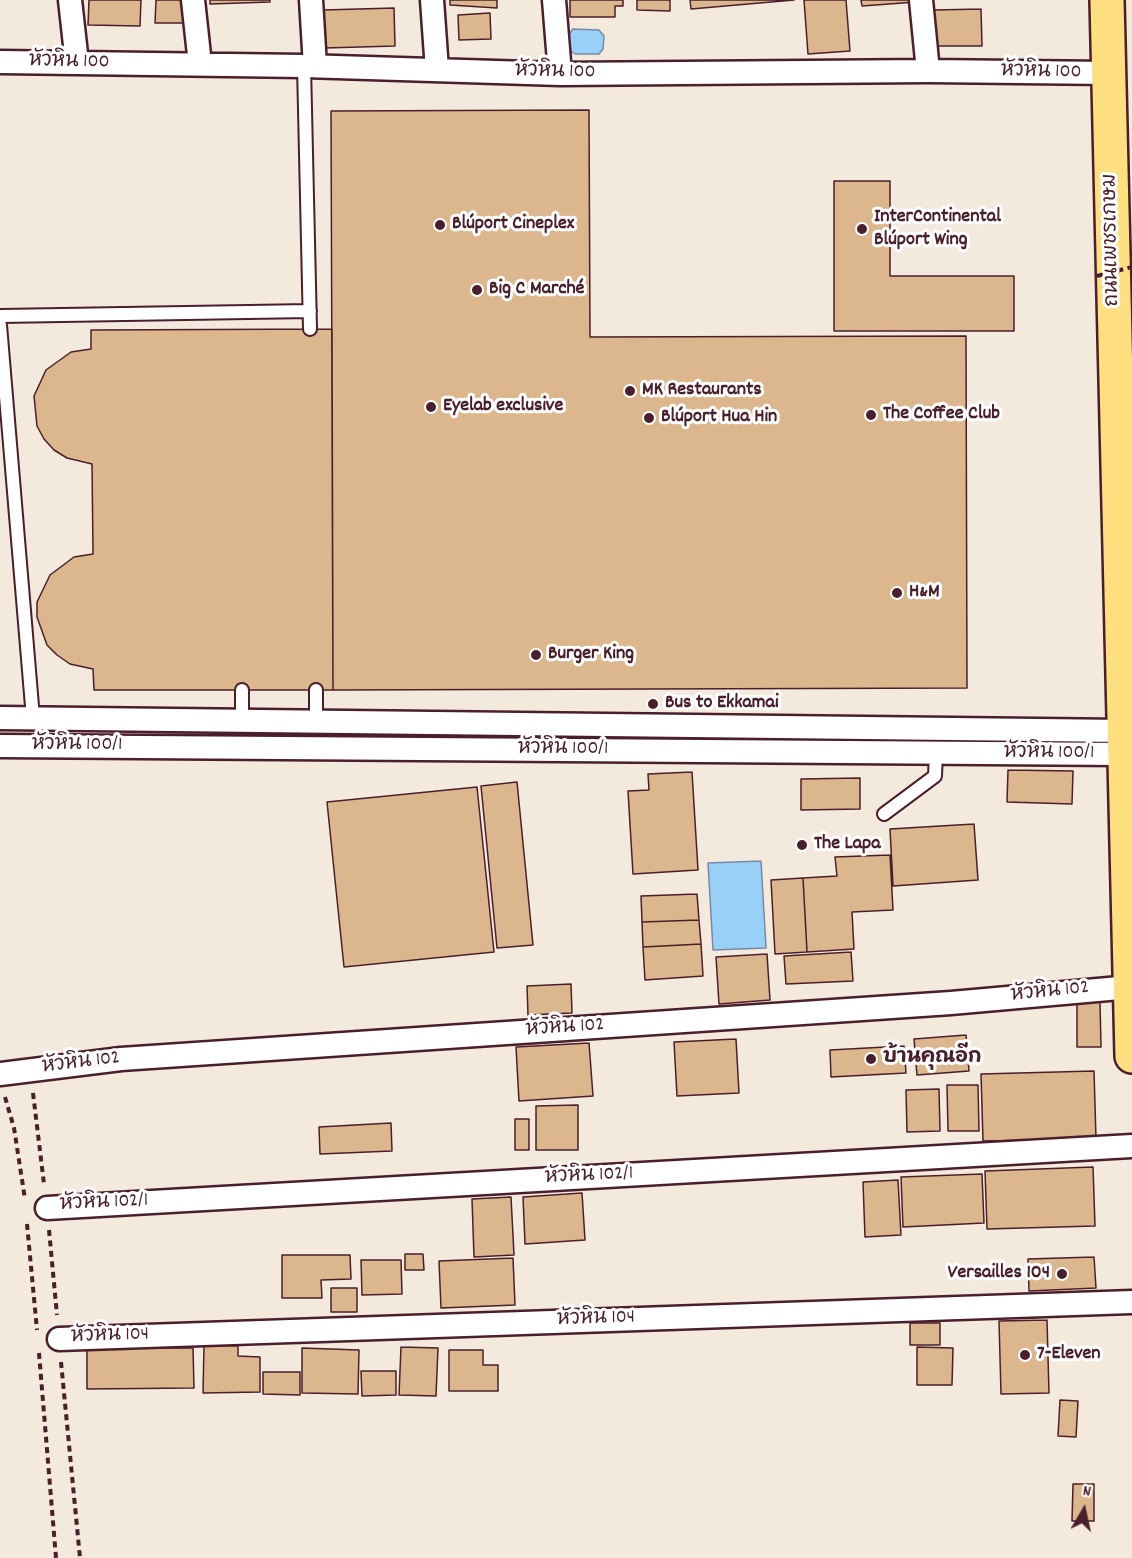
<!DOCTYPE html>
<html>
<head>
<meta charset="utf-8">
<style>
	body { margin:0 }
	#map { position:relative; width:1132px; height:1558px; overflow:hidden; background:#f4e9dd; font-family:Dekko,sans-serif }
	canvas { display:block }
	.north { position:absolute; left:1054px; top:1480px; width:60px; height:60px; -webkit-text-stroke:4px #fff; paint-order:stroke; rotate:9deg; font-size:16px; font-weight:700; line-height:24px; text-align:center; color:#4a1f2b }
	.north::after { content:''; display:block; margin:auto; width:21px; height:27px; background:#4a1f2b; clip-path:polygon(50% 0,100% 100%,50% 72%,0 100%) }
</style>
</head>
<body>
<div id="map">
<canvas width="1132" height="1558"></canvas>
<div class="north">N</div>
</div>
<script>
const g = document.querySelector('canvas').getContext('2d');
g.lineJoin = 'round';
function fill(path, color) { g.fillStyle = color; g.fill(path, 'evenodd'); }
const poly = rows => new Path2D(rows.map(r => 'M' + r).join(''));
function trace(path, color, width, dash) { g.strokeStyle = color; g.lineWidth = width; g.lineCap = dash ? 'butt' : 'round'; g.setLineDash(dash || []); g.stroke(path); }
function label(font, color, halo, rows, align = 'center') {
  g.font = font + ' Dekko,"Playpen Sans Thai",sans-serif'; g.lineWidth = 6; g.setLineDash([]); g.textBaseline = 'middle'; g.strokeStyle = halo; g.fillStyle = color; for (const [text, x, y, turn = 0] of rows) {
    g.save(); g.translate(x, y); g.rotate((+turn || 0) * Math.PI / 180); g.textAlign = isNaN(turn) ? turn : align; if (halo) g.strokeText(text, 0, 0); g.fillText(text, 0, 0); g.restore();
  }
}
const water = poly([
	[573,29,599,30,604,36,603,49,599,54,575,54,569,50,568,36,573,29],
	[761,861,766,948,713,950,708,863,761,861]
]);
fill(water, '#98d0f7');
trace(water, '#7989a5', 1.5);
const building = poly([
	[89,0,141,0,140,26,88,25,89,0],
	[156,0,183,0,183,23,155,23,156,0],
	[210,0,270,0,270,2,210,4,210,0],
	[450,0,497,0,497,8,450,5,450,0],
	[570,0,623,0,623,6,615,6,615,17,570,17,570,0],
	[637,0,670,0,670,11,637,10,637,0],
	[690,0,794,0,691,9,690,0],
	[804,0,846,0,850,51,808,54,804,0],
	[861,0,916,0,916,2,862,6,861,0],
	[394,8,395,46,325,48,323,10,394,8],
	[981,9,982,46,934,46,934,10,981,9],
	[490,13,491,39,459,40,458,15,490,13],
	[589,110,590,337,966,336,967,688,333,690,331,111,589,110],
	[834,181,890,181,890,276,1014,276,1014,331,834,331,834,181],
	[332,329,333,690,94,690,93,669,70,664,57,655,47,645,37,617,37,602,50,575,74,557,93,554,92,464,67,458,54,450,44,439,37,426,34,396,46,370,71,352,91,349,91,330,332,329],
	[1008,770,1073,771,1072,804,1007,802,1008,770],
	[692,772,698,870,633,874,628,791,649,790,648,774,692,772],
	[860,778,860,809,801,810,801,779,860,778],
	[517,782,533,945,497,948,481,786,517,782],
	[477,787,494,952,344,967,327,802,477,787],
	[974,824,978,880,893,886,890,829,974,824],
	[890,855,893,910,852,912,854,949,807,952,803,878,837,876,835,857,890,855],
	[803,878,807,952,775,954,771,880,803,878],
	[697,894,699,920,642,922,641,896,697,894],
	[699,920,701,944,643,947,642,922,699,920],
	[701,944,703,976,645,980,643,947,701,944],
	[851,952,853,981,786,984,784,956,851,952],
	[767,954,770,1000,719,1004,716,957,767,954],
	[571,984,572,1013,528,1015,527,986,571,984],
	[1100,1002,1101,1047,1077,1047,1077,1003,1100,1002],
	[966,1035,969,1071,917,1075,914,1039,966,1035],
	[736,1039,739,1093,677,1096,674,1042,736,1039],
	[589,1043,593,1096,519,1101,516,1047,589,1043],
	[904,1046,906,1073,831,1077,830,1050,904,1046],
	[1094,1071,1096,1139,983,1141,981,1074,1094,1071],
	[947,1085,978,1085,979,1131,948,1131,947,1085],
	[939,1089,940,1131,907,1132,906,1090,939,1089],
	[578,1105,578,1150,536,1150,536,1106,578,1105],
	[515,1119,529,1119,529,1150,515,1150,515,1119],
	[391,1123,392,1151,320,1154,319,1127,391,1123],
	[1093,1167,1095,1226,987,1229,985,1171,1093,1167],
	[982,1174,984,1223,903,1227,901,1177,982,1174],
	[898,1180,901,1235,865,1237,863,1182,898,1180],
	[582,1193,585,1240,525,1244,523,1197,582,1193],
	[511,1197,514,1255,474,1257,472,1199,511,1197],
	[405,1254,423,1254,424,1270,405,1270,405,1254],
	[282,1255,350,1255,351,1279,321,1280,322,1298,282,1298,282,1255],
	[1094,1257,1096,1288,1029,1291,1028,1259,1094,1257],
	[513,1258,515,1305,441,1308,439,1261,513,1258],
	[361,1260,401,1260,402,1294,362,1295,361,1260],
	[331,1288,357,1288,357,1312,331,1312,331,1288],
	[1047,1320,1049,1393,1001,1394,999,1321,1047,1320],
	[910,1323,940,1323,940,1345,910,1345,910,1323],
	[204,1345,238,1346,238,1356,260,1357,260,1392,203,1393,204,1345],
	[401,1347,438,1348,436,1396,399,1395,401,1347],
	[917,1347,953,1348,952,1385,917,1385,917,1347],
	[87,1348,193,1348,194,1388,87,1389,87,1348],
	[302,1348,359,1350,358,1394,302,1393,302,1348],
	[449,1350,483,1350,483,1365,498,1365,498,1391,449,1391,449,1350],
	[361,1371,396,1371,396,1395,362,1396,361,1371],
	[263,1372,300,1372,300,1395,263,1394,263,1372],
	[1060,1400,1078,1401,1076,1437,1058,1436,1060,1400],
	[1073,1484,1094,1484,1094,1521,1072,1521,1073,1484]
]);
fill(building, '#dcb78d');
trace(building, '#4a1f2b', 1.5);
const lane = poly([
	[304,66,310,329],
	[0,316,310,311],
	[0,325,33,718],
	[316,690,316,722],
	[242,721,242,690],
	[884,814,935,776,936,753]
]);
const street = poly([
	[70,0,77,63],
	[193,0,200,64],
	[311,0,315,66],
	[432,0,437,70],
	[554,0,560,74],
	[921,0,928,71],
	[0,62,304,66,560,74,928,71,1110,73],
	[0,718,1125,731],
	[0,746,1125,754],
	[0,1074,121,1059,951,1003,1131,987],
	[47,1208,1132,1146],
	[59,1339,1132,1302]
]);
const primary = poly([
	[1107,0,1132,1056]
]);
trace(lane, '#4a1f2b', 16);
trace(street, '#4a1f2b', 27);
trace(primary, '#4a1f2b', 38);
trace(poly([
	[33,1093,44,1184],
	[5,1097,14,1128,25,1199],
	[27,1224,37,1330],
	[49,1230,57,1315],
	[39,1353,56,1558],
	[61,1362,80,1558]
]), '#4a1f2b', 4, [6, 4.5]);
trace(lane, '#fff', 12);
trace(street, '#fff', 22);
trace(primary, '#fddf80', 33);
trace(poly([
	[1097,276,1132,267]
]), '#4a1f2b', 4, [6, 4.5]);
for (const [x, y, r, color] of [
	[440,225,6,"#4a1f2b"],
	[862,229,6,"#4a1f2b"],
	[477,290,6,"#4a1f2b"],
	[630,391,6,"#4a1f2b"],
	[431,407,6,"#4a1f2b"],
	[871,415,6,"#4a1f2b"],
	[649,418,6,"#4a1f2b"],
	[897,593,6,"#4a1f2b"],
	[536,655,6,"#4a1f2b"],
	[653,704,6,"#4a1f2b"],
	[802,845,6,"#4a1f2b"],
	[871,1059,6,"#4a1f2b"],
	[1062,1274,6,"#4a1f2b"],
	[1025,1355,6,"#4a1f2b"]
]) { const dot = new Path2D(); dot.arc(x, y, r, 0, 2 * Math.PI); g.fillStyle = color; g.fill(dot); trace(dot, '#fff', 2); }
label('20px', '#4a1f2b', '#fff', [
	["หัวหิน 100",69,63,1],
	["หัวหิน 100",555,73,1],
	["หัวหิน 100",1041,73,1],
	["ถนนเพชรเกษม",1113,240,-91],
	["หัวหิน 100/1",77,746],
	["หัวหิน 100/1",563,750],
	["หัวหิน 100/1",1049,754],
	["หัวหิน 102",1050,993,-6],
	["หัวหิน 102",565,1029,-4],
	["หัวหิน 102",81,1064,-7],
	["หัวหิน 102/1",589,1177,-3],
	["หัวหิน 102/1",104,1204,-3],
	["หัวหิน 104",596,1320,-2],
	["หัวหิน 104",110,1337,-2]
]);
label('bold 20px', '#4a1f2b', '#fff', [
	["InterContinental",874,218],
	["Blúport Wing",874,241],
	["Blúport Cineplex",452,225],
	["Big C Marché",489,290],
	["MK Restaurants",642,391],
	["Eyelab exclusive",443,407],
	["The Coffee Club",883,415],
	["Blúport Hua Hin",661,418],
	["H&M",909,593],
	["Burger King",548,655],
	["Bus to Ekkamai",665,704],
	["The Lapa",814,845],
	["บ้านคุณอีก",883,1059],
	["Versailles 104",1050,1274,"right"],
	["7-Eleven",1037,1355]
], 'left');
</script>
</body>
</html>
